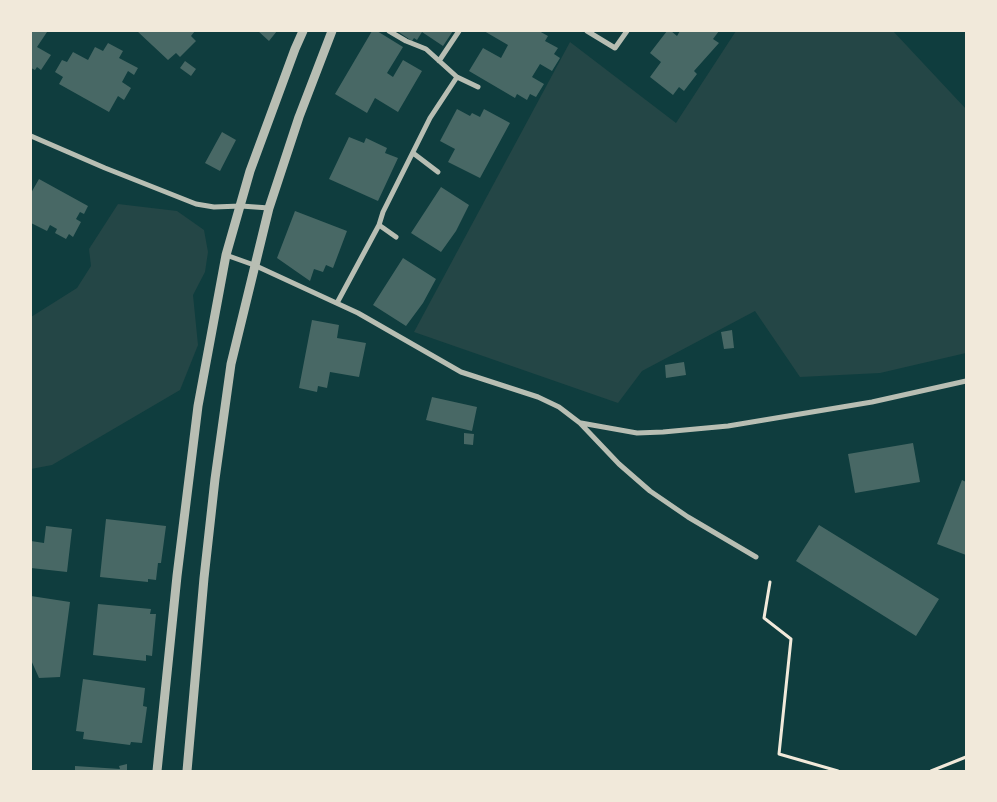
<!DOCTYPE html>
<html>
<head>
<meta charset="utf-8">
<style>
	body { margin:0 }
	#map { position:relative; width:997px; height:802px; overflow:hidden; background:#0f3d3e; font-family:"Golos Text",sans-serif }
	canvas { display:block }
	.frame { position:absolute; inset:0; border:32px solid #f1e9da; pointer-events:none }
</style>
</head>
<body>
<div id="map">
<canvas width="997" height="802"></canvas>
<div class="frame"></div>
</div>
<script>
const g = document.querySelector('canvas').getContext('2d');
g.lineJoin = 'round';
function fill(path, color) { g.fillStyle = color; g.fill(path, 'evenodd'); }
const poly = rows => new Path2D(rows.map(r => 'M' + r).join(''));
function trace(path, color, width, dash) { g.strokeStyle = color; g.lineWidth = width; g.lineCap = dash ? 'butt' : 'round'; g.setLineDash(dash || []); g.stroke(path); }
fill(poly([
	[736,31,893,31,966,109,966,353,880,373,800,377,755,311,642,371,618,403,414,332,570,42,676,123],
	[118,204,177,211,204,230,208,252,205,272,193,295,198,345,180,390,52,465,31,469,31,317,77,288,91,266,89,249]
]), '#244646');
fill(poly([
	[31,31,47,32,37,47,51,55,41,70,37,67,35,70,31,68],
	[137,31,195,31,191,36,196,41,180,57,176,53,168,60],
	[258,31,277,31,269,41],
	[372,31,377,31,403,47,387,73,393,77,403,60,422,71,398,112,375,98,367,113,335,94],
	[397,31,453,31,443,46,422,32,417,40,414,38,412,41],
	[484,31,539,31,548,36,545,41,558,48,554,54,560,58,552,71,540,64,532,77,544,84,536,97,530,94,527,100,517,94,515,98,469,71,483,48,501,58,508,45],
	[667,31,671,31,677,36,680,31,719,31,713,39,719,43,694,71,697,74,684,91,679,87,673,95,650,77,661,62,650,53],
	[108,43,123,51,119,58,138,68,134,75,128,71,122,82,131,88,124,100,118,96,109,112,59,84,63,77,55,72,62,60,67,62,73,52,88,60,95,47,103,51],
	[185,61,196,69,191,76,180,68],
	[457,109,470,116,472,113,480,117,484,109,510,123,480,178,448,162,455,149,440,141],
	[222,132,236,140,220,171,205,163],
	[349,137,364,143,366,138,387,148,385,153,398,158,378,201,329,179],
	[39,179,88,206,84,214,80,212,76,219,81,222,73,237,69,234,66,239,55,233,57,229,50,225,47,231,31,223,31,193],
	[441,187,469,205,456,231,441,252,411,233],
	[295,211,347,231,333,268,326,265,323,272,314,269,310,281,277,258],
	[403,258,436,279,423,303,406,326,373,305],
	[312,320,339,325,337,338,366,343,359,377,330,372,327,388,318,386,317,392,299,388],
	[732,330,734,348,724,349,721,332],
	[684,362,686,375,666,378,665,365],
	[432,397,477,407,472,431,426,420],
	[464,433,474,434,473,445,464,444],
	[913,443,920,482,855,493,848,454],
	[962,480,966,482,966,555,937,544],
	[106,519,166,526,161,563,158,563,156,580,148,579,148,582,100,577],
	[819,525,939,599,916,636,796,561],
	[46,526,72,529,67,572,31,568,31,541,44,543],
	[31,596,70,602,60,677,39,678,31,660],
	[98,604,151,609,150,614,156,614,152,656,146,655,146,661,93,655],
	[83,679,145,688,143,706,147,707,142,743,131,742,130,745,83,739,84,732,76,731],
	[127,764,127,771,75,771,75,766,120,769,119,766]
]), '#486865');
trace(poly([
	[770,582,764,618,791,639,779,754,838,771],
	[931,771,966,757]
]), '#f1e9da', 3);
trace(poly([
	[389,31,406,41,426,49,457,77],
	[587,31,615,48,627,31],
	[439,61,459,31],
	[31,136,105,168,196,204,214,207,241,206,269,208],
	[413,153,438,172],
	[379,225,396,237],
	[226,255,254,265,358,313,461,372,538,397,559,407,580,423,619,464,650,491,688,517,756,557],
	[337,303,379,225,383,212,430,118,457,77,478,87],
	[581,423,637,433,663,432,728,426,872,402,966,381]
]), '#b8beb3', 5);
trace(poly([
	[157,771,177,576,198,406,226,255,250,171,295,49,303,31],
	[187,771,204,578,215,479,231,364,269,208,299,117,332,31]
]), '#b8beb3', 9);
</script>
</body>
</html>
